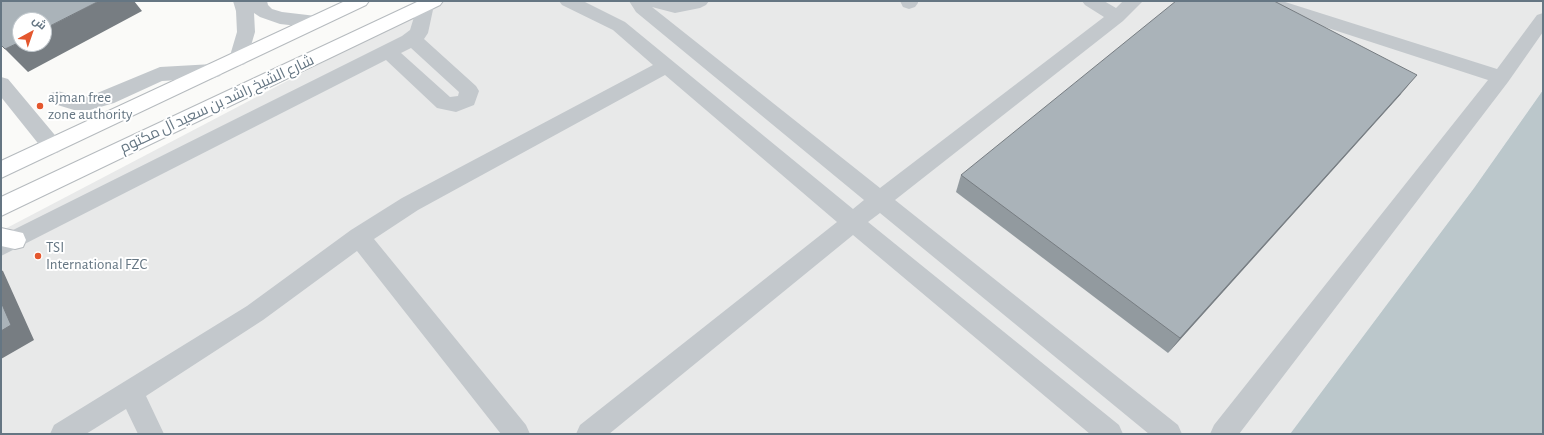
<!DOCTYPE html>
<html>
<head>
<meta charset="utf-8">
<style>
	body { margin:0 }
	#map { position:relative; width:1544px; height:435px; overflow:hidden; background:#fafaf8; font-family:"Alegreya Sans",Cairo,sans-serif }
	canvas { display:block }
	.frame { position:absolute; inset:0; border:2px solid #657683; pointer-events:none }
	.north { position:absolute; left:12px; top:12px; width:40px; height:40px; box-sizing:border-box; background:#fff; border:1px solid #c1c8cd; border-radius:50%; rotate:40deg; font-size:11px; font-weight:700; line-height:16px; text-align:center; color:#657683 }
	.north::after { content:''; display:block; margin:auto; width:14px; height:18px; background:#e4572e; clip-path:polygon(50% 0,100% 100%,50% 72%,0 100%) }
</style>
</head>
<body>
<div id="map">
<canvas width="1544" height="435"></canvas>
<div class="frame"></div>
<div class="north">ش</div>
</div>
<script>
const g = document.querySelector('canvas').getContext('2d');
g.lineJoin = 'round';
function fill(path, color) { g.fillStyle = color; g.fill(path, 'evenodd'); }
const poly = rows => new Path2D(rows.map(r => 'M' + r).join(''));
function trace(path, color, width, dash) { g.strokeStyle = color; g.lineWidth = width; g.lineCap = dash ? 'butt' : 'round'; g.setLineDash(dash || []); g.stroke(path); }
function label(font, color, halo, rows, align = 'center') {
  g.font = font + ' "Alegreya Sans",Cairo,sans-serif'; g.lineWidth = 4; g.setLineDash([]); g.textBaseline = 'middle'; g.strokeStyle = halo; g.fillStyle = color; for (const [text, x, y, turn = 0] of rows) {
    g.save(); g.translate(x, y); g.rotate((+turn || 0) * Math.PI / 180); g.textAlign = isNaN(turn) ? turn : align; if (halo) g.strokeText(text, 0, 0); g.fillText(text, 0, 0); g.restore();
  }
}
fill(poly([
	[445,1,1543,1,1543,90,1474,188,1290,434,1,434,1,231,430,6]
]), '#e8e9e9');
fill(poly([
	[1543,90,1543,434,1290,434,1474,188]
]), '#bbc7cb');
const major = poly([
	[345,1,369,1,366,5,1,178,1,161,345,1],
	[419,1,443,1,440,5,1,216,1,197,419,1],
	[1,228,23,233,26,240,23,247,15,249,1,246,1,228]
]);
trace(major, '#b5babe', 2);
fill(poly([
	[233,1,267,1,268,5,272,9,282,12,316,16,322,18,325,22,322,26,316,28,280,24,260,17,254,13,255,32,247,59,245,64,238,66,231,64,229,59,237,32,236,11,233,1],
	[419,1,431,1,434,5,428,33,424,39,476,86,479,91,474,105,456,112,437,108,386,60,1,256,1,236,402,36,410,30,419,1],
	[411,48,459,92,458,96,450,97,401,53,411,48],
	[559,1,583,1,625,22,853,209,864,200,636,12,629,1,709,1,706,5,700,8,675,13,652,7,880,188,1104,17,1085,5,1082,1,1104,1,1116,8,1123,1,1143,1,1123,21,895,200,1178,425,1182,434,1149,434,880,213,868,222,1119,425,1123,434,1090,434,853,235,609,434,576,434,580,425,837,222,665,75,418,210,374,239,526,425,530,434,501,434,357,251,263,320,146,396,164,434,138,434,126,409,86,434,50,434,54,425,247,306,351,230,402,198,653,65,613,30,562,5,559,1],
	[900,1,918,1,918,3,915,7,909,9,903,7,900,1],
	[1254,1,1282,1,1497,69,1537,15,1543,13,1543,32,1508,82,1239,434,1210,434,1214,425,1488,80,1257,5,1254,1],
	[213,64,220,66,223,71,220,76,213,78,162,81,114,103,90,110,74,110,51,103,48,98,51,93,58,91,74,96,90,96,160,67,213,64],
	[1,77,8,79,59,140,62,146,59,152,52,154,45,152,1,97,1,77]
]), '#c3c8cc');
fill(major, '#fff');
fill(poly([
	[1401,94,1168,353,956,192,961,175]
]), '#929a9f');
fill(poly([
	[99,1,134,1,142,11,28,72,5,49,20,42,20,44,44,44,44,29],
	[1417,75,1401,94,1168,353,1180,338],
	[1,270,3,271,34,340,1,359]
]), '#777d82');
const building = poly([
	[1,1,99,1,44,29,44,20,20,20,20,42,5,49,1,45,1,1],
	[1176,1,1274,1,1417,75,1180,338,961,175,1176,1],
	[1,302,11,325,1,331,1,302]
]);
fill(building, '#aab3b9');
trace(building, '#777d82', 1);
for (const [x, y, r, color] of [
	[40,106,4,"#e4572e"],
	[38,256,4,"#e4572e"]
]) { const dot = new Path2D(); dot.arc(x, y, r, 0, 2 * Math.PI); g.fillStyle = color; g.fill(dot); trace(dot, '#fff', 1.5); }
label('15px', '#657683', '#fff', [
	["ajman free",48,97],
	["zone authority",48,114],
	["TSI",46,247],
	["International FZC",46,264]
], 'left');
label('15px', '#657683', '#fff', [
	["شارع الشيخ راشد بن سعيد آل مكتوم",217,104,-25]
]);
</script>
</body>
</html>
